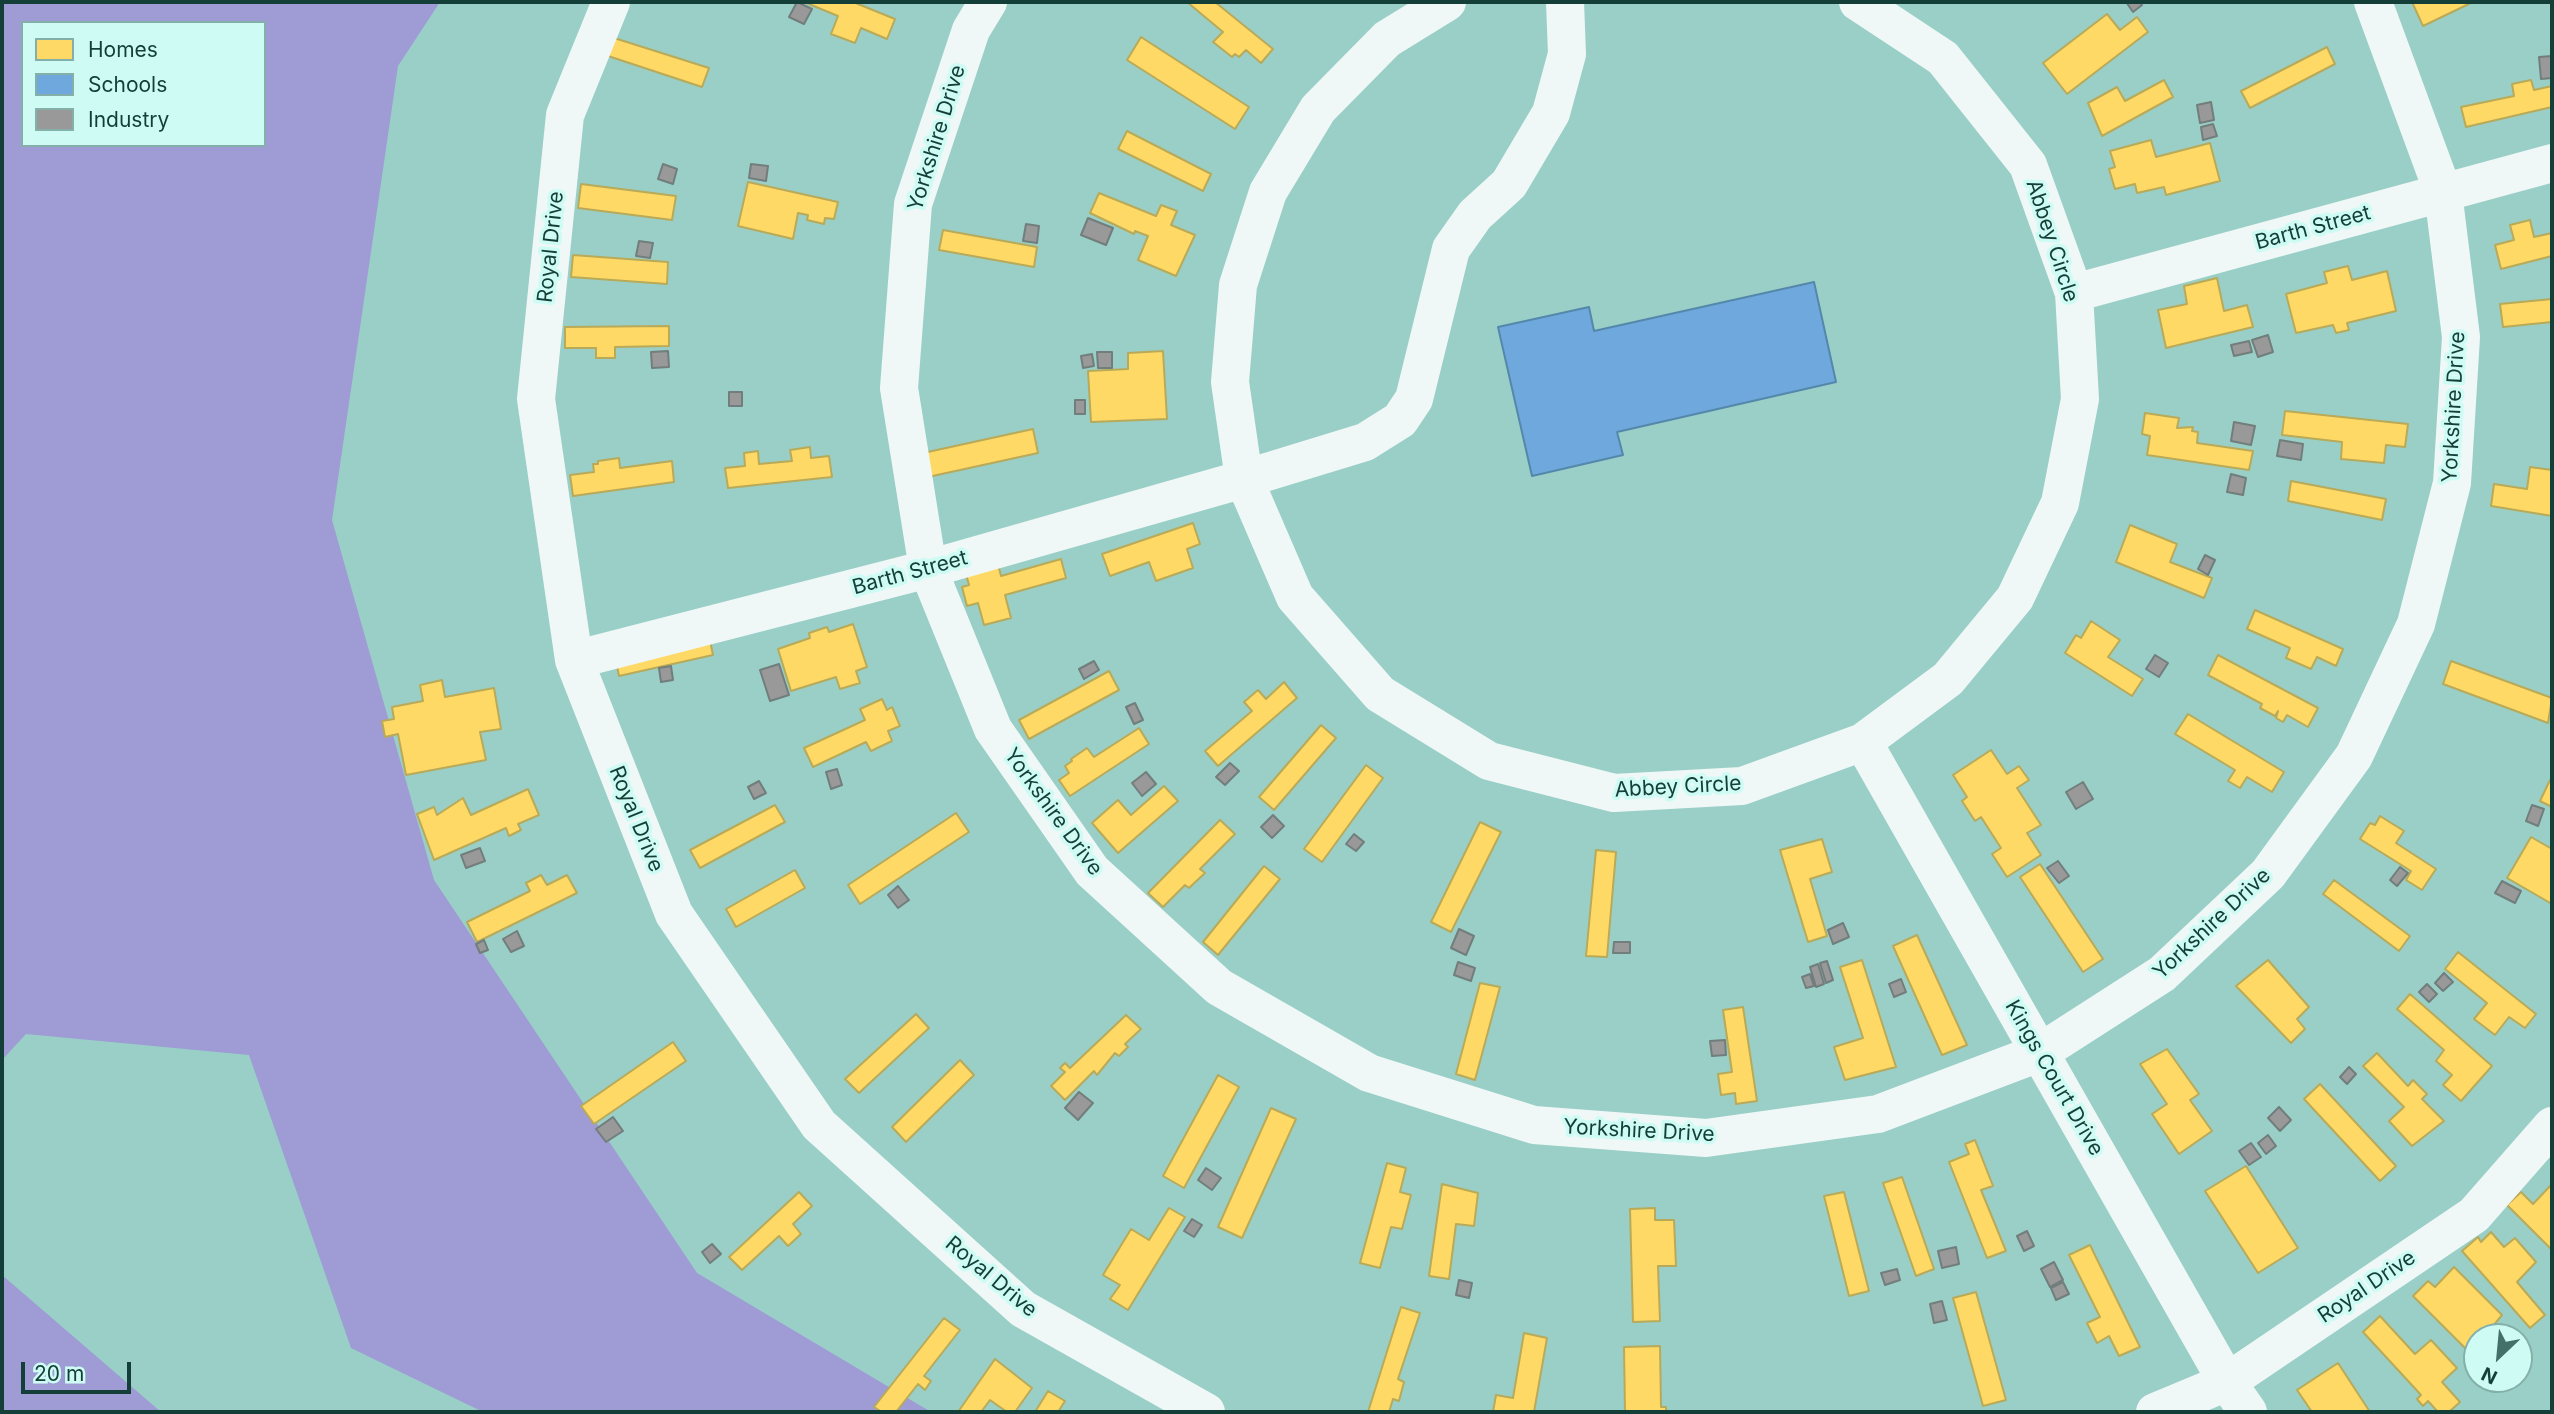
<!DOCTYPE html>
<html>
<head>
<meta charset="utf-8">
<style>
	body { margin:0 }
	#map { position:relative; width:2554px; height:1414px; overflow:hidden; background:#99cfc7; font-family:Inter,sans-serif }
	canvas { display:block }
	.frame { position:absolute; inset:0; border:4px solid #143e38; pointer-events:none }
	.legend { position:absolute; left:21px; top:21px; width:245px; height:126px; box-sizing:border-box; background:#cefcf4; border:2px solid #84b0a9; margin:0; padding:9px 12px; list-style:none; font-size:21px; color:#143e38 }
	.legend li { display:flex; align-items:center; gap:14px; height:35px }
	.legend b { width:35px; border:2px solid #84b0a9 }
	.north { position:absolute; left:2463px; top:1323px; width:70px; height:70px; box-sizing:border-box; background:#cefcf4; border:2px solid #84b0a9; border-radius:50%; rotate:206deg; font-size:19px; font-weight:700; line-height:28px; text-align:center; color:#143e38 }
	.north::after { content:''; display:block; margin:auto; width:24px; height:32px; background:#43716a; clip-path:polygon(50% 0,100% 100%,50% 72%,0 100%) }
	.scale { position:absolute; left:21px; top:1362px; width:110px; height:32px; box-sizing:border-box; border:4px solid #143e38; border-top:0; padding-left:9px; font-size:21px; line-height:24px; white-space:nowrap; color:#143e38; -webkit-text-stroke:5px #cefcf4; paint-order:stroke }
</style>
</head>
<body>
<div id="map">
<canvas width="2554" height="1414"></canvas>
<div class="frame"></div>
<ul class="legend">
<li><b style="height:19px;background:#ffd966"></b>Homes</li>
<li><b style="height:19px;background:#6fa8dc"></b>Schools</li>
<li><b style="height:19px;background:#999"></b>Industry</li>
</ul>
<div class="north">N</div>
<div class="scale">20 m</div>
</div>
<script>
const g = document.querySelector('canvas').getContext('2d');
g.lineJoin = 'round';
function fill(path, color) { g.fillStyle = color; g.fill(path, 'evenodd'); }
const poly = rows => new Path2D(rows.map(r => 'M' + r).join(''));
function trace(path, color, width, dash) { g.strokeStyle = color; g.lineWidth = width; g.lineCap = dash ? 'butt' : 'round'; g.setLineDash(dash || []); g.stroke(path); }
function label(font, color, halo, rows, align = 'center') {
  g.font = font + ' Inter,sans-serif'; g.lineWidth = 7; g.setLineDash([]); g.textBaseline = 'middle'; g.strokeStyle = halo; g.fillStyle = color; for (const [text, x, y, turn = 0] of rows) {
    g.save(); g.translate(x, y); g.rotate((+turn || 0) * Math.PI / 180); g.textAlign = isNaN(turn) ? turn : align; if (halo) g.strokeText(text, 0, 0); g.fillText(text, 0, 0); g.restore();
  }
}
fill(poly([
	[2,2,440,2,398,66,332,520,434,880,697,1273,931,1412,483,1412,351,1348,249,1055,26,1034,2,1060],
	[23,23,264,23,264,145,23,145],
	[2,1275,161,1412,2,1412]
]), '#9e9bd5');
const homes = poly([
	[804,2,853,2,895,19,887,39,861,28,855,43,831,34,838,16,804,2],
	[1187,2,1215,2,1273,49,1261,63,1246,50,1239,57,1235,54,1232,57,1213,42,1223,32,1187,2],
	[2412,2,2473,2,2423,26,2412,2],
	[2107,14,2120,30,2137,17,2148,32,2067,94,2043,63,2107,14],
	[611,37,709,68,702,87,605,55,611,37],
	[1141,37,1249,107,1235,129,1127,60,1141,37],
	[2327,47,2335,64,2250,108,2241,91,2327,47],
	[2164,80,2173,97,2102,136,2088,103,2117,87,2125,101,2164,80],
	[2531,80,2534,90,2552,86,2552,107,2466,127,2461,107,2514,96,2512,84,2531,80],
	[1127,131,1211,174,1203,191,1118,149,1127,131],
	[2151,140,2156,157,2210,143,2220,181,2166,195,2164,187,2137,193,2135,184,2115,189,2109,169,2115,167,2110,151,2151,140],
	[748,182,838,202,834,219,825,218,824,224,807,220,808,215,798,213,793,239,738,226,748,182],
	[581,184,676,196,672,220,578,208,581,184],
	[1099,193,1156,216,1161,205,1177,211,1171,225,1195,235,1176,276,1138,260,1148,236,1135,231,1134,234,1090,213,1099,193],
	[2530,220,2534,237,2552,233,2552,256,2501,269,2495,245,2514,240,2510,225,2530,220],
	[943,230,1037,247,1034,267,939,250,943,230],
	[573,255,668,262,667,284,571,277,573,255],
	[2348,266,2352,280,2387,271,2396,311,2347,323,2349,330,2336,333,2333,325,2296,333,2286,294,2327,283,2324,272,2348,266],
	[2217,278,2224,311,2247,305,2253,327,2166,348,2158,310,2187,304,2184,286,2217,278],
	[2552,299,2552,322,2503,327,2500,304,2552,299],
	[669,326,669,346,615,347,615,358,596,358,596,348,565,348,565,327,669,326],
	[1163,351,1167,419,1091,422,1088,371,1128,369,1128,353,1163,351],
	[2285,411,2408,424,2405,447,2386,445,2384,463,2341,459,2342,442,2282,435,2285,411],
	[2145,413,2179,418,2177,428,2193,427,2192,431,2198,432,2197,443,2253,451,2249,470,2147,455,2150,436,2142,434,2145,413],
	[1033,429,1038,453,928,477,923,453,1033,429],
	[810,447,811,458,829,456,832,477,728,488,725,468,745,466,744,453,758,451,759,464,792,461,790,450,810,447],
	[619,458,620,468,672,461,674,482,573,496,570,475,594,472,593,464,598,464,598,461,619,458],
	[2530,467,2552,470,2552,516,2491,506,2494,484,2527,489,2530,467],
	[2291,481,2386,499,2382,520,2288,501,2291,481],
	[1193,523,1200,544,1187,549,1193,568,1156,581,1149,562,1110,576,1102,554,1193,523],
	[2130,525,2177,544,2170,562,2212,578,2204,598,2116,562,2130,525],
	[1061,559,1066,578,1005,595,1011,618,984,625,978,603,967,606,962,587,969,585,966,574,998,564,1001,576,1061,559],
	[2255,610,2343,649,2336,666,2317,657,2311,669,2286,658,2290,648,2247,629,2255,610],
	[2091,621,2120,640,2108,657,2143,679,2132,696,2065,653,2076,635,2081,638,2091,621],
	[853,624,867,667,856,671,860,683,840,689,836,677,791,691,778,649,810,638,809,633,827,627,829,632,853,624],
	[709,636,713,655,619,676,615,656,709,636],
	[2218,655,2318,708,2308,727,2287,715,2283,722,2276,718,2278,711,2275,716,2260,708,2262,704,2208,675,2218,655],
	[2451,661,2552,698,2548,723,2443,684,2451,661],
	[1109,671,1119,690,1029,739,1019,720,1109,671],
	[442,680,445,697,494,688,501,729,480,732,486,760,406,775,398,734,385,737,382,721,394,719,392,707,423,701,420,685,442,680],
	[1284,682,1297,698,1218,766,1205,751,1252,711,1244,702,1258,690,1266,699,1284,682],
	[882,699,887,710,892,707,900,726,888,731,892,741,871,751,866,742,813,767,804,748,865,720,860,709,882,699],
	[2188,714,2284,772,2272,792,2247,777,2240,788,2228,781,2235,770,2175,734,2188,714],
	[1321,725,1336,738,1274,810,1259,797,1321,725],
	[1139,728,1149,744,1070,796,1059,780,1069,773,1065,766,1072,761,1071,759,1087,748,1094,757,1139,728],
	[1991,750,2007,774,2019,766,2029,780,2017,788,2041,825,2027,833,2041,855,2007,877,1992,854,2001,848,1981,817,1975,821,1962,801,1967,797,1953,775,1991,750],
	[1366,765,1383,778,1322,862,1304,849,1366,765],
	[2550,780,2552,781,2552,807,2540,801,2550,780],
	[1164,786,1178,801,1118,853,1092,823,1118,800,1131,815,1164,786],
	[528,789,539,815,518,824,521,830,509,836,506,828,434,860,417,814,434,807,437,815,463,798,471,815,528,789],
	[775,805,785,822,700,868,690,850,775,805],
	[956,813,969,832,860,904,848,885,956,813],
	[2380,816,2404,831,2396,843,2436,869,2422,890,2406,880,2411,871,2360,839,2370,823,2375,825,2380,816],
	[1220,820,1235,834,1200,869,1205,873,1189,888,1185,885,1163,907,1148,893,1220,820],
	[1480,822,1501,832,1451,932,1431,922,1480,822],
	[2531,837,2552,849,2552,904,2507,878,2531,837],
	[1822,839,1832,872,1810,879,1827,936,1808,942,1780,850,1822,839],
	[1596,850,1616,852,1607,957,1586,956,1596,850],
	[2040,864,2103,959,2083,972,2020,877,2040,864],
	[1264,866,1280,879,1218,955,1203,942,1264,866],
	[795,870,805,888,736,927,726,909,795,870],
	[541,875,547,885,567,875,577,893,477,942,467,922,530,891,526,883,541,875],
	[2334,880,2410,936,2399,951,2323,894,2334,880],
	[1917,935,1967,1045,1942,1055,1893,946,1917,935],
	[2458,952,2536,1014,2525,1028,2509,1017,2495,1035,2474,1019,2487,1003,2445,969,2458,952],
	[1862,960,1896,1067,1845,1080,1834,1047,1863,1038,1840,967,1862,960],
	[2268,960,2309,1007,2297,1019,2305,1029,2291,1043,2236,986,2268,960],
	[1480,983,1500,987,1475,1080,1456,1074,1480,983],
	[2410,994,2492,1066,2461,1101,2443,1085,2452,1075,2436,1061,2444,1050,2397,1009,2410,994],
	[1743,1007,1757,1101,1736,1104,1735,1093,1721,1095,1718,1074,1732,1072,1723,1010,1743,1007],
	[916,1014,929,1028,859,1093,845,1079,916,1014],
	[1126,1015,1141,1029,1125,1044,1128,1047,1119,1056,1115,1053,1097,1075,1094,1071,1065,1100,1051,1086,1065,1072,1060,1068,1065,1063,1070,1068,1126,1015],
	[673,1042,686,1061,594,1124,581,1106,673,1042],
	[2167,1049,2199,1094,2190,1100,2212,1131,2179,1154,2152,1114,2167,1104,2140,1064,2167,1049],
	[2377,1053,2408,1086,2413,1080,2427,1094,2422,1099,2444,1121,2412,1146,2389,1121,2404,1107,2363,1066,2377,1053],
	[960,1060,974,1075,906,1142,892,1127,960,1060],
	[1218,1075,1239,1087,1184,1188,1163,1176,1218,1075],
	[2320,1084,2396,1166,2380,1181,2304,1099,2320,1084],
	[1271,1108,1296,1119,1242,1238,1218,1227,1271,1108],
	[1975,1140,1993,1186,1981,1190,2006,1251,1987,1258,1949,1162,1969,1154,1965,1144,1975,1140],
	[1387,1163,1406,1168,1400,1192,1411,1195,1402,1229,1391,1227,1380,1268,1360,1263,1387,1163],
	[2246,1166,2298,1248,2258,1273,2205,1191,2246,1166],
	[1902,1177,1934,1269,1916,1276,1883,1183,1902,1177],
	[1442,1184,1478,1193,1474,1226,1456,1224,1449,1279,1429,1276,1442,1184],
	[2552,1184,2552,1250,2507,1205,2521,1192,2533,1204,2552,1184],
	[799,1192,812,1206,793,1224,801,1234,788,1246,779,1236,742,1270,729,1257,799,1192],
	[1844,1192,1869,1291,1849,1296,1824,1196,1844,1192],
	[1169,1208,1185,1217,1128,1310,1110,1299,1120,1285,1103,1275,1131,1229,1149,1240,1169,1208],
	[1655,1208,1655,1220,1674,1220,1676,1266,1658,1266,1660,1321,1633,1322,1630,1209,1655,1208],
	[2491,1232,2504,1247,2515,1238,2536,1262,2517,1282,2545,1315,2530,1328,2462,1251,2478,1237,2481,1242,2491,1232],
	[2090,1245,2140,1347,2119,1356,2109,1336,2097,1343,2087,1323,2100,1317,2069,1255,2090,1245],
	[2454,1267,2502,1315,2484,1337,2477,1337,2477,1360,2413,1296,2428,1281,2435,1287,2454,1267],
	[1976,1292,2006,1400,1983,1406,1953,1298,1976,1292],
	[1401,1307,1420,1313,1398,1379,1404,1382,1399,1401,1393,1399,1389,1412,1368,1412,1401,1307],
	[2380,1316,2415,1354,2431,1340,2457,1368,2442,1382,2460,1402,2449,1412,2438,1412,2428,1401,2423,1406,2417,1399,2421,1395,2363,1332,2380,1316],
	[944,1318,960,1330,924,1376,931,1381,925,1390,918,1384,896,1412,882,1412,874,1407,944,1318],
	[1524,1333,1547,1338,1534,1412,1493,1412,1496,1395,1513,1398,1524,1333],
	[1660,1346,1661,1407,1666,1407,1666,1412,1625,1412,1624,1347,1660,1346],
	[995,1359,1032,1388,1015,1412,1007,1412,990,1400,981,1412,958,1412,995,1359],
	[2338,1363,2370,1412,2312,1412,2297,1390,2338,1363],
	[1048,1391,1065,1401,1058,1412,1035,1412,1048,1391]
]);
fill(homes, '#ffd966');
trace(homes, '#b8aa58', 2);
const schools = poly([
	[1814,282,1836,382,1617,432,1623,455,1532,476,1498,327,1589,307,1594,331,1814,282]
]);
fill(schools, '#6fa8dc');
trace(schools, '#5488ab', 2);
const industry = poly([
	[797,2,812,9,804,24,789,17,797,2],
	[2126,2,2140,2,2142,5,2133,12,2126,2],
	[2552,56,2552,78,2541,79,2539,57,2552,56],
	[2211,102,2214,120,2200,123,2197,105,2211,102],
	[2213,124,2217,136,2203,140,2201,127,2213,124],
	[663,164,677,169,673,184,658,179,663,164],
	[751,164,768,166,766,181,749,178,751,164],
	[1088,218,1113,228,1106,245,1081,235,1088,218],
	[1026,224,1039,226,1037,243,1023,241,1026,224],
	[639,241,653,243,650,258,636,256,639,241],
	[2268,335,2273,352,2258,357,2252,340,2268,335],
	[2249,341,2252,352,2234,356,2231,345,2249,341],
	[668,351,669,367,652,368,651,352,668,351],
	[1097,352,1112,352,1112,368,1098,368,1097,352],
	[1092,354,1094,366,1083,368,1081,356,1092,354],
	[729,392,742,392,742,406,729,406,729,392],
	[1075,400,1085,400,1085,414,1075,414,1075,400],
	[2234,422,2255,426,2251,445,2231,441,2234,422],
	[2280,440,2303,444,2301,460,2277,456,2280,440],
	[2231,474,2246,478,2243,495,2227,492,2231,474],
	[2205,555,2215,560,2208,575,2198,569,2205,555],
	[2155,655,2168,663,2159,677,2146,669,2155,655],
	[1094,661,1099,670,1084,679,1079,669,1094,661],
	[779,664,789,695,770,701,760,670,779,664],
	[671,666,673,680,661,682,659,668,671,666],
	[1135,703,1143,720,1134,724,1126,707,1135,703],
	[1230,763,1239,771,1225,785,1216,777,1230,763],
	[837,769,842,785,831,789,826,772,837,769],
	[1146,772,1156,784,1142,796,1132,783,1146,772],
	[759,781,766,793,754,799,748,787,759,781],
	[2083,782,2093,799,2076,809,2066,792,2083,782],
	[2532,805,2544,809,2538,826,2526,821,2532,805],
	[1273,815,1284,826,1272,838,1261,827,1273,815],
	[1354,834,1364,842,1356,851,1346,844,1354,834],
	[480,848,485,861,466,868,461,855,480,848],
	[2058,861,2069,876,2059,883,2047,868,2058,861],
	[2400,867,2408,873,2397,886,2390,880,2400,867],
	[2502,881,2521,891,2515,903,2495,893,2502,881],
	[898,886,909,900,898,908,888,895,898,886],
	[1843,923,1849,937,1833,944,1828,930,1843,923],
	[1459,929,1474,936,1466,955,1451,948,1459,929],
	[517,931,524,946,511,952,503,939,517,931],
	[484,940,488,950,480,953,476,944,484,940],
	[1614,942,1630,942,1630,953,1613,953,1614,942],
	[1827,961,1833,980,1826,983,1820,963,1827,961],
	[1458,962,1475,968,1471,981,1454,975,1458,962],
	[1818,964,1824,984,1816,987,1810,967,1818,964],
	[2444,973,2453,982,2443,991,2435,983,2444,973],
	[1810,974,1814,986,1806,988,1802,977,1810,974],
	[1901,979,1906,992,1894,997,1889,984,1901,979],
	[2427,984,2437,994,2429,1002,2419,992,2427,984],
	[1725,1040,1726,1055,1712,1056,1710,1041,1725,1040],
	[2349,1067,2356,1074,2347,1084,2340,1077,2349,1067],
	[1079,1092,1093,1103,1078,1120,1065,1108,1079,1092],
	[2279,1107,2291,1120,2280,1131,2268,1118,2279,1107],
	[613,1117,623,1131,606,1142,596,1129,613,1117],
	[2268,1135,2276,1146,2266,1154,2258,1143,2268,1135],
	[2251,1143,2261,1157,2249,1165,2239,1151,2251,1143],
	[1206,1168,1221,1178,1212,1190,1198,1180,1206,1168],
	[1192,1219,1202,1225,1194,1237,1184,1231,1192,1219],
	[2027,1231,2034,1246,2024,1251,2017,1236,2027,1231],
	[712,1244,721,1254,710,1263,702,1252,712,1244],
	[1956,1247,1959,1264,1942,1268,1938,1251,1956,1247],
	[2054,1262,2063,1280,2050,1287,2041,1269,2054,1262],
	[1897,1269,1900,1280,1885,1285,1881,1273,1897,1269],
	[1459,1280,1472,1283,1469,1298,1456,1295,1459,1280],
	[2063,1282,2069,1294,2056,1300,2051,1288,2063,1282],
	[1942,1301,1947,1320,1934,1323,1930,1304,1942,1301],
	[2520,1338,2531,1351,2519,1362,2519,1340,2520,1338]
]);
fill(industry, '#999');
trace(industry, '#717e7c', 2);
trace(poly([
	[611,2,565,115,536,399,574,660,674,914,819,1125,1023,1309,1206,1412],
	[988,2,971,30,913,204,899,388,928,569,993,729,1092,871,1219,987,1369,1073,1534,1125,1706,1138,1878,1114,2039,1053,2162,974,2268,874,2354,756,2416,624,2452,483,2461,337,2443,192,2373,2],
	[1447,2,1387,39,1318,109,1268,192,1238,285,1230,382,1244,479,1295,597,1380,694,1489,761,1614,793,1742,786,1863,742,1948,679,2015,598,2060,503,2080,399,2074,293,2028,165,1943,58,1858,2],
	[2074,293,2552,163],
	[574,660,928,569,1244,479,1365,442,1400,420,1414,399,1451,249,1475,215,1509,184,1551,113,1567,54,1565,2],
	[1863,742,2227,1382,2248,1412],
	[2155,1412,2227,1382,2474,1215,2552,1126]
]), '#f0f8f7', 38);
label('21px', '#143e38', '#cefcf4', [
	["Yorkshire Drive",937,138,-73],
	["Barth Street",2313,228,-15],
	["Abbey Circle",2052,241,72],
	["Royal Drive",551,247,-84],
	["Yorkshire Drive",2454,407,-87],
	["Barth Street",910,573,-15],
	["Abbey Circle",1678,787,-3],
	["Yorkshire Drive",1053,812,54],
	["Royal Drive",636,819,68],
	["Yorkshire Drive",2212,924,-43],
	["Kings Court Drive",2054,1078,60],
	["Yorkshire Drive",1639,1131,3],
	["Royal Drive",991,1277,40],
	["Royal Drive",2367,1287,-34]
]);
</script>
</body>
</html>
